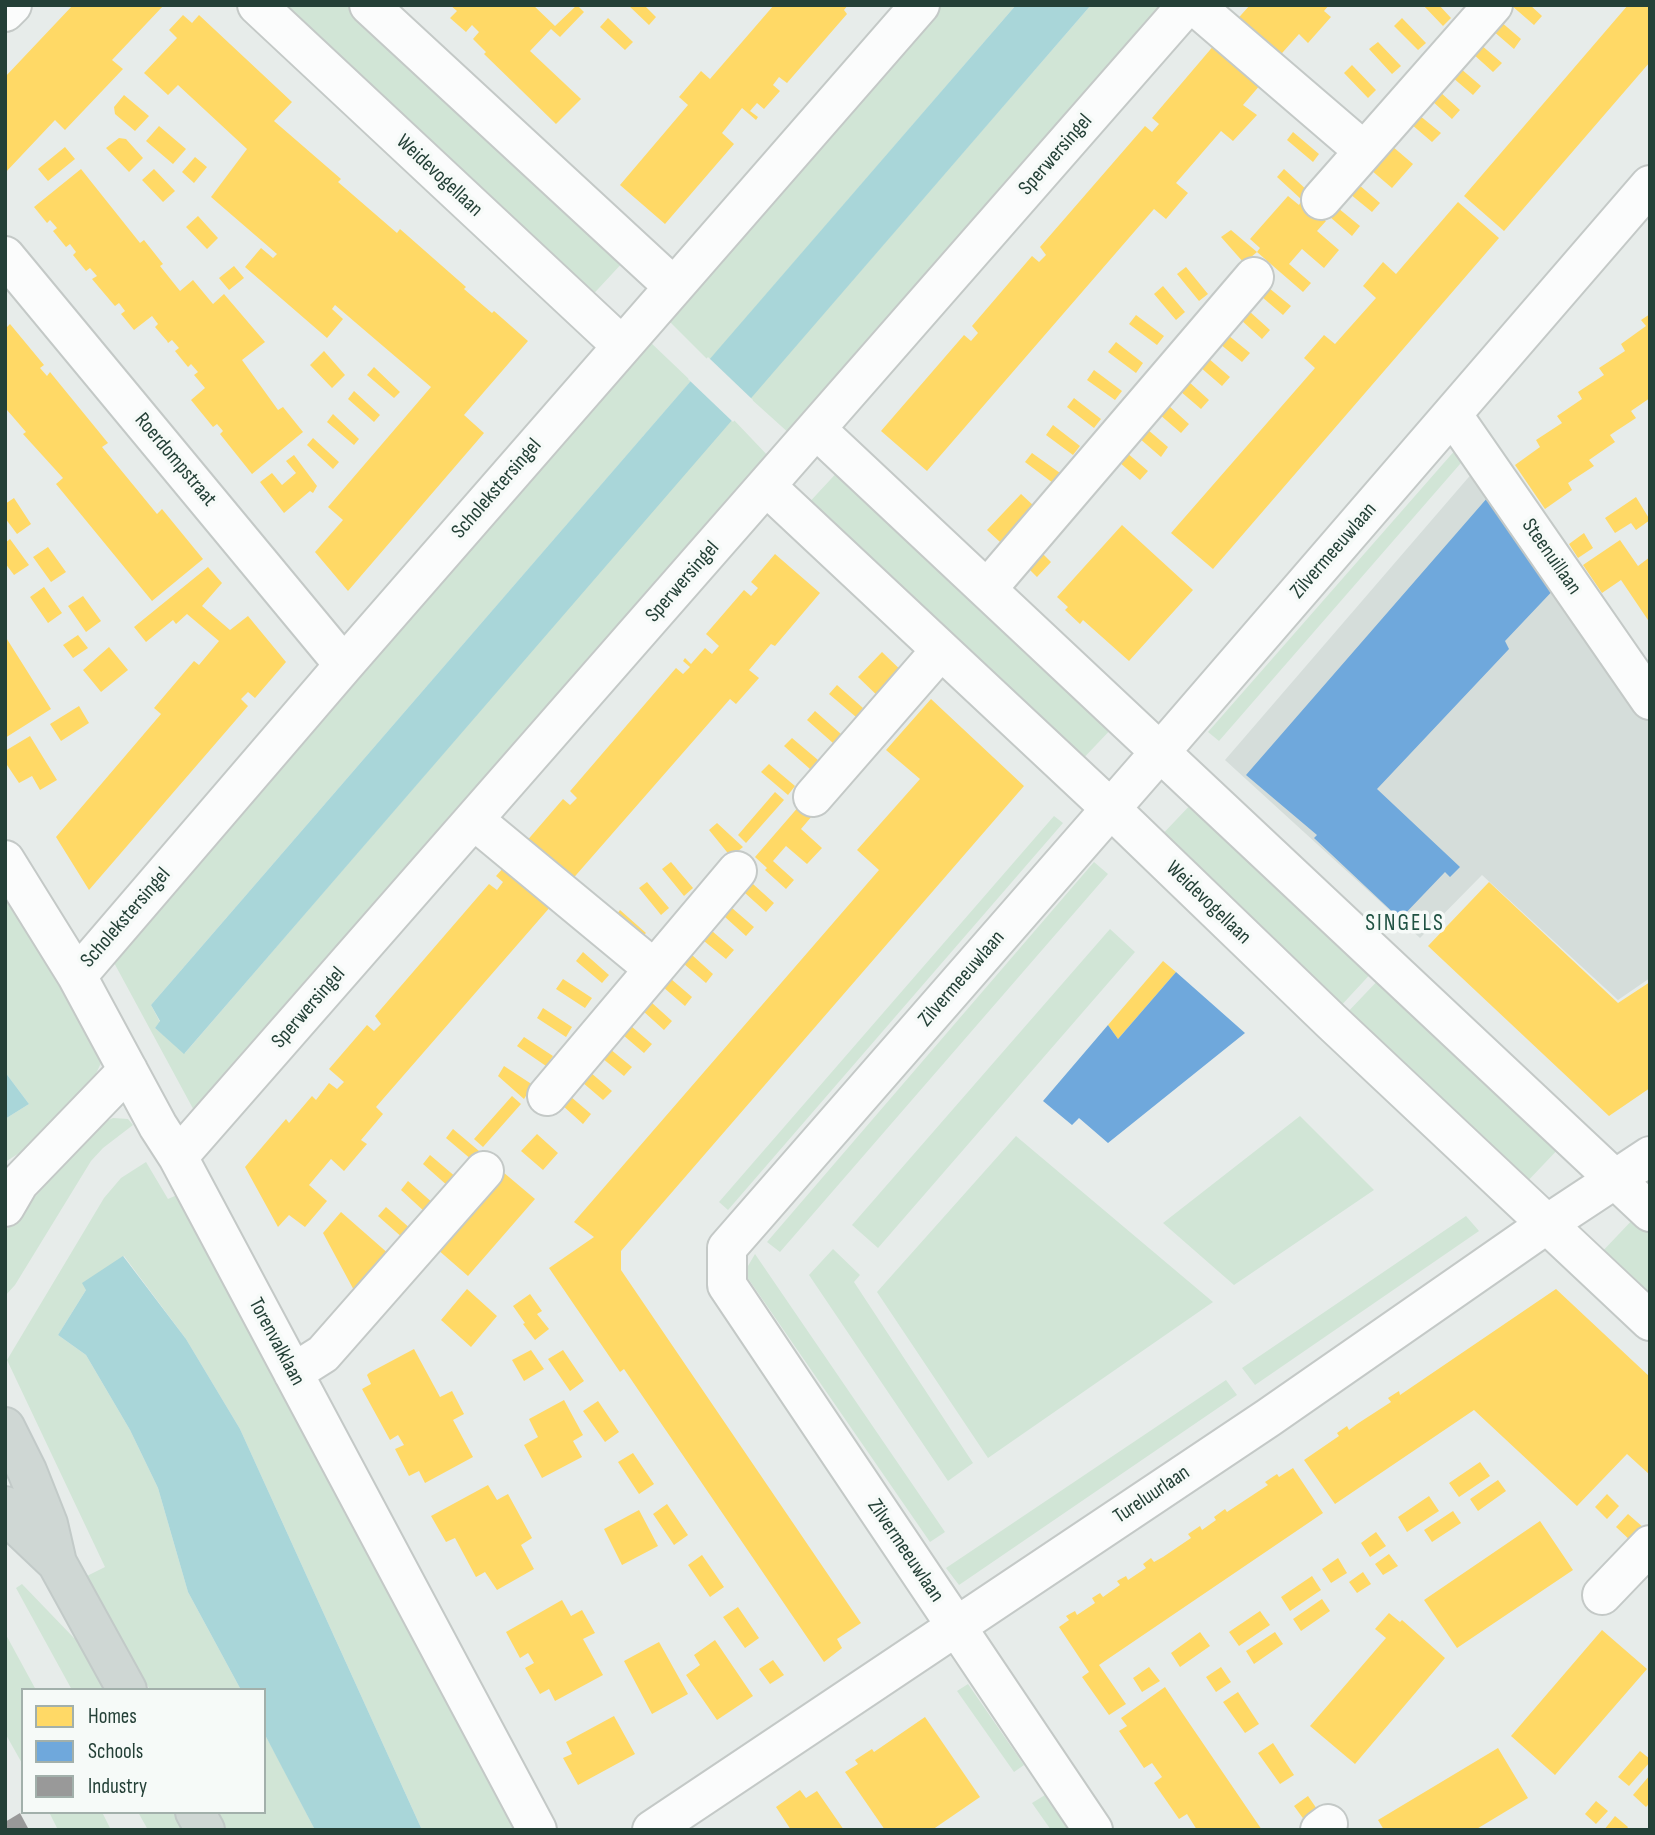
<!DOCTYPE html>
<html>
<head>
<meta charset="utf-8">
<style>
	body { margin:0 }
	#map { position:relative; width:1655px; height:1835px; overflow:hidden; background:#e7ecea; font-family:"Sofia Sans Condensed",sans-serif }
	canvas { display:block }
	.frame { position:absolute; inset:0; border:7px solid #244037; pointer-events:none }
	.legend { position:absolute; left:21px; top:1688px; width:245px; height:126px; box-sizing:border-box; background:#f6faf8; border:2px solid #a2b0ab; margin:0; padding:9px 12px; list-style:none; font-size:21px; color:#244037 }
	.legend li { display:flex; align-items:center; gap:14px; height:35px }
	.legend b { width:35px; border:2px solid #a2b0ab }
</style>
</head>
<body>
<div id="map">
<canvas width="1655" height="1835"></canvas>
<div class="frame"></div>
<ul class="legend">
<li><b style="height:19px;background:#ffd966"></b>Homes</li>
<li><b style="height:19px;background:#6fa8dc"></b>Schools</li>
<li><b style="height:19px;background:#999"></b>Industry</li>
</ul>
</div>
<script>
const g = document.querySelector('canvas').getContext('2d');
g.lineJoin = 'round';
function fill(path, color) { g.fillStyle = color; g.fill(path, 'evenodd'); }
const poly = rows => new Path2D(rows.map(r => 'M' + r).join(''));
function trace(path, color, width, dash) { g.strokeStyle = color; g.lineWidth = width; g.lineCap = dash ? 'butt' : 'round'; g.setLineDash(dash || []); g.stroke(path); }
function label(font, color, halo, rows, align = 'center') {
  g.font = font + ' "Sofia Sans Condensed",sans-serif'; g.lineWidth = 7; g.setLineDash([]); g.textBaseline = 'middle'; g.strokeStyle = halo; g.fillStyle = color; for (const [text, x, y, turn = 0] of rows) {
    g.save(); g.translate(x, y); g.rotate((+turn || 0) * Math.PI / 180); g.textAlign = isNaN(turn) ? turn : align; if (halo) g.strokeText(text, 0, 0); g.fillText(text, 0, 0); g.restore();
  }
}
fill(poly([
	[1480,464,1650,716,1650,978,1618,1000,1482,875,1420,938,1225,760]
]), '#d5ddda');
fill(poly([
	[271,5,354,5,625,260,586,302,365,94,373,86,347,62,339,70],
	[937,5,1016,5,709,361,666,318],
	[1091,5,1165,5,791,435,750,398],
	[648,340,691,381,151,1005,160,1022,155,1028,185,1053,732,418,771,459,197,1116,112,959],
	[1457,448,1467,456,1219,741,1208,732],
	[843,466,1116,724,1077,765,804,508],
	[1196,799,1376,968,1337,1010,1156,841],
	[1054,816,1063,823,728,1210,719,1202],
	[1094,862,1108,874,780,1252,767,1242],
	[5,880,100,1051,101,1063,93,1080,26,1149,5,1162,5,1119,29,1104,5,1072],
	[1110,929,1135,952,878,1248,852,1225],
	[1383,975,1563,1144,1523,1186,1344,1016],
	[1300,1116,1374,1190,1234,1285,1163,1223],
	[113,1118,128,1119,133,1125,103,1148,91,1161,15,1285,5,1296,5,1231,98,1125],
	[1016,1136,1213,1302,988,1458,877,1292],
	[146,1162,168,1199,177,1195,522,1830,422,1830,240,1429,186,1339,124,1256,86,1290,58,1335,86,1355,130,1430,158,1488,188,1592,241,1690,150,1690,87,1576,105,1567,7,1360,104,1198,121,1178],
	[1637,1215,1650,1227,1650,1305,1598,1256],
	[1466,1216,1479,1231,1255,1385,1242,1368],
	[833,1249,860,1275,854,1282,973,1463,948,1481,809,1275],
	[755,1254,945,1532,930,1542,747,1277,748,1266],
	[1226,1380,1237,1395,959,1585,946,1568],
	[22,1584,74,1638,80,1639,108,1690,72,1690,16,1588],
	[5,1633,36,1690,23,1690,23,1765,5,1733],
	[968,1684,1024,1765,1014,1772,957,1691],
	[264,1733,282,1766,315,1830,227,1830,217,1812,264,1812],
	[1045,1795,1069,1830,1051,1830,1032,1803],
	[49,1812,102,1812,111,1830,58,1830],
	[138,1812,176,1812,186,1830,148,1830]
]), '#d1e5d6');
fill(poly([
	[1016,5,1091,5,184,1054,155,1028,160,1021,151,1005],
	[5,1072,29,1104,5,1119],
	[123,1256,186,1339,240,1429,422,1830,315,1830,264,1733,264,1690,241,1690,188,1592,158,1488,130,1430,86,1355,58,1335,86,1290,82,1283]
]), '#a9d6d9');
fill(poly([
	[708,357,753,400,733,422,688,379]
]), '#e7ecea');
fill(poly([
	[73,5,164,5,112,60,123,69,65,130,55,120,5,173,5,77],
	[450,5,533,5,555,26,577,5,584,12,560,37,551,29,530,51,581,99,556,124,484,54,486,52,473,39,479,32,472,25,466,32,450,18,457,11],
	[628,5,644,5,656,17,649,25],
	[774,5,848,5,844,10,847,14,787,83,779,77,773,85,780,91,764,109,757,103,750,111,758,117,756,120,742,108,722,133,734,144,665,224,620,185,688,105,679,97,701,71,710,79],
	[1250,5,1329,5,1324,11,1331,17,1308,43,1299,34,1275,61,1233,24],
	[1423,5,1439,5,1451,18,1443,26],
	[1511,5,1530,5,1542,16,1534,25],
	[1628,5,1650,5,1650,62,1504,231,1464,196],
	[183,15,192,23,199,15,292,102,274,121,341,179,338,182,397,233,400,229,466,287,464,289,492,313,494,311,528,341,464,415,484,433,348,591,315,552,343,520,328,507,431,387,335,305,332,309,343,319,327,338,245,267,261,248,273,258,277,254,211,197,247,149,178,85,168,95,144,73,177,38,169,30],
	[608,18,633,42,625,50,600,27],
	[1402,18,1426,43,1418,50,1394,26],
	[1500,21,1521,39,1514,49,1492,30],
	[1221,37,1267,77,1243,105,1257,115,1233,141,1221,131,1176,183,1188,193,1166,219,1154,209,927,471,881,431,964,335,971,341,978,333,972,326,1032,256,1039,262,1046,255,1040,247,1145,126,1152,132,1159,124,1152,118],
	[1378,42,1401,66,1392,74,1369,49],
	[1480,44,1502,63,1493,72,1472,53],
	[1352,65,1376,90,1368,98,1344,73],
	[1460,68,1481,86,1473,95,1452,77],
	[1439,91,1460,110,1452,119,1431,100],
	[124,95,149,116,135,131,115,114,114,107],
	[1419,115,1441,133,1432,142,1411,124],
	[159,126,186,149,173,164,146,141],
	[1293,132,1319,154,1313,162,1287,140],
	[119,138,126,139,143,158,129,172,106,148],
	[1392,146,1413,164,1392,188,1371,170],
	[65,147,75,159,48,181,38,169],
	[195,157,207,167,194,183,182,172],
	[81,169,140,243,144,240,163,264,160,266,180,291,193,280,213,304,224,294,265,342,242,360,278,410,283,407,303,432,252,474,220,434,223,431,217,424,213,427,191,400,205,388,194,375,198,372,191,364,188,367,175,351,179,348,172,340,168,343,167,341,155,327,158,324,152,316,134,330,121,314,125,311,119,303,115,306,114,305,92,279,97,276,90,268,86,271,73,255,76,252,70,244,66,247,53,231,57,228,50,220,47,223,34,207],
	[154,169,175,191,163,202,142,180],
	[1284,169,1309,192,1302,200,1326,221,1317,231,1339,250,1324,268,1302,249,1289,264,1311,283,1303,292,1257,252,1260,248,1250,239,1288,196,1299,205,1302,200,1277,177],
	[1358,184,1380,203,1372,212,1350,194],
	[1458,202,1499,238,1213,569,1171,533,1315,368,1304,358,1324,335,1335,344,1376,298,1363,286,1383,262,1396,274],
	[1338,208,1360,226,1352,236,1330,217],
	[198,216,218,238,207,249,186,227],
	[1231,230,1257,252,1244,263,1221,237],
	[234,266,244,278,229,290,219,278],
	[1186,267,1208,294,1199,301,1177,274],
	[1163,286,1185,312,1176,320,1154,294],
	[1269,288,1291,306,1283,315,1262,297],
	[1249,311,1270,330,1262,339,1241,320],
	[1650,314,1650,398,1631,411,1636,418,1610,435,1615,442,1589,460,1594,466,1568,483,1572,490,1545,509,1515,465,1540,447,1536,440,1562,423,1557,416,1582,399,1578,392,1604,375,1599,368,1625,351,1621,344,1646,326,1641,320],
	[1136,315,1164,336,1157,345,1129,324],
	[10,324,44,365,40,368,47,376,50,372,108,443,102,447,157,514,162,509,203,559,152,601,56,484,63,478,23,434,26,432,7,410,5,411,5,325,7,327],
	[1228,335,1250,353,1242,362,1220,344],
	[1116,342,1143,363,1136,373,1108,352],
	[324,351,345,375,332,388,310,365],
	[1208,358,1230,377,1222,386,1200,367],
	[374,367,400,392,394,398,367,375],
	[1094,370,1122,391,1115,400,1087,380],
	[1188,381,1209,400,1201,409,1180,391],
	[354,391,380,415,374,422,348,399],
	[1074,398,1101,419,1094,428,1067,407],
	[1168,405,1189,424,1181,433,1159,414],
	[333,414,359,439,354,445,327,422],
	[1053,425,1080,446,1073,455,1046,435],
	[1147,429,1168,447,1161,457,1139,438],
	[313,438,339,462,333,469,307,445],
	[1126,452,1148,471,1140,480,1119,462],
	[1032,453,1060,473,1053,483,1025,462],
	[294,455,317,486,313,493,310,491,284,513,260,482,272,473,282,485,296,473,286,461],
	[1021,494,1034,506,1012,553,987,530],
	[1636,497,1650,520,1636,530,1631,523,1615,533,1605,518],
	[14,498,31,524,17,534,5,518,5,504],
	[1122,525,1193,590,1129,661,1083,620,1080,624,1065,610,1068,607,1057,597],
	[1584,533,1593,548,1578,558,1569,544],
	[10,539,29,565,14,575,5,563,5,543],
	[1620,540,1638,566,1650,557,1650,623,1621,580,1602,593,1583,565],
	[48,547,66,572,51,582,33,557],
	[1039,550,1051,562,1037,577,1025,565],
	[775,554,820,593,775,646,771,644,749,670,759,678,736,704,730,699,570,882,525,843,563,799,570,805,577,798,570,791,571,790,676,668,683,674,690,667,683,661,685,658,691,664,705,648,712,654,719,646,706,634,744,590,751,596,758,588,751,582],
	[208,567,222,583,202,606,230,630,248,616,286,662,255,698,248,692,241,699,248,706,89,890,56,837,161,714,154,708,194,661,199,665,219,641,187,614,176,624,173,620,146,642,134,627],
	[44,587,62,613,48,623,30,597],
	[83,596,101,621,86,632,68,606],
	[78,635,88,648,73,658,63,645],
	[5,636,51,709,5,738],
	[109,647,128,670,101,692,83,670],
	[882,652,907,676,883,701,858,677],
	[837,685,863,708,856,717,829,694],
	[931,699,1024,786,621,1251,621,1270,861,1623,837,1639,842,1648,824,1662,624,1369,620,1372,549,1268,594,1237,574,1222,879,870,857,850,920,779,886,750],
	[79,706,89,723,61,741,50,724],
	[815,711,841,734,833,743,807,720],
	[30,736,57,780,40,790,32,776,19,783,5,762,5,751],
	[792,738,818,760,810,769,784,746],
	[769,764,795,786,788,795,761,772],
	[775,792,784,800,746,843,738,835],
	[800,805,812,816,801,829,822,848,807,864,786,846,773,861,794,880,786,889,765,870,767,868,755,857],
	[717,823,743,847,731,857,709,830],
	[512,858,558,898,376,1107,383,1114,361,1140,367,1144,344,1171,331,1159,309,1185,327,1201,305,1227,289,1215,278,1227,245,1167,286,1119,289,1123,312,1096,316,1100,329,1083,337,1089,344,1082,329,1069,367,1025,374,1031,381,1024,375,1016,489,884,497,890,503,882,496,876],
	[671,862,693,888,684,896,662,869],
	[647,882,669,908,661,915,639,888],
	[1489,882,1618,1003,1650,982,1650,1088,1609,1116,1428,946],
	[753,884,774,903,766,912,745,893],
	[732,908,754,927,746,936,725,917],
	[620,910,646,933,638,941,613,919],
	[712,931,734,950,726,959,704,941],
	[583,952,609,975,602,983,576,961],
	[692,955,713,974,706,983,684,964],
	[1163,961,1176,972,1118,1039,1108,1025],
	[563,979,592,998,585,1008,556,989],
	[671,979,692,997,685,1006,663,987],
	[651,1002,672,1021,664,1030,643,1011],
	[543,1008,572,1027,566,1037,537,1018],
	[631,1026,652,1044,644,1053,623,1035],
	[524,1037,553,1056,546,1066,517,1046],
	[610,1049,632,1067,624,1076,602,1058],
	[504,1066,533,1085,524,1099,498,1076],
	[590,1072,612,1091,603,1100,582,1082],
	[512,1096,521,1104,483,1147,474,1139],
	[570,1096,591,1114,583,1124,562,1105],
	[453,1129,479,1151,472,1160,446,1138],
	[537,1134,558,1153,543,1170,521,1151],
	[430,1155,457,1178,449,1187,423,1164],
	[503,1172,535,1199,468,1276,437,1249],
	[408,1181,434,1204,426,1213,401,1190],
	[386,1207,412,1230,404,1239,378,1216],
	[341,1212,390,1255,356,1294,323,1233],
	[467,1289,497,1316,471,1347,441,1320],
	[1556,1289,1650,1377,1650,1475,1627,1454,1577,1506,1474,1410,1335,1504,1304,1460,1339,1436,1337,1433,1347,1426,1349,1430,1357,1424,1391,1402,1388,1398,1399,1391,1400,1395],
	[530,1294,542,1311,537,1314,549,1329,535,1340,523,1324,525,1323,513,1306],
	[414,1349,440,1397,452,1391,464,1414,453,1420,473,1457,425,1483,419,1471,409,1476,395,1449,404,1445,398,1435,390,1440,362,1389,371,1384,367,1375,369,1373],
	[531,1350,544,1369,524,1381,512,1360],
	[563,1350,584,1381,570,1391,548,1359],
	[564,1400,583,1435,573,1441,582,1457,542,1478,524,1445,538,1437,529,1419],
	[598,1401,619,1432,605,1442,583,1411],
	[633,1453,654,1484,639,1494,618,1462],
	[1480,1462,1490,1476,1459,1497,1449,1483],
	[1293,1468,1323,1513,1099,1665,1126,1704,1109,1715,1082,1677,1089,1672,1059,1627,1069,1620,1066,1616,1075,1611,1077,1615,1095,1603,1092,1598,1100,1593,1103,1597,1120,1585,1117,1581,1126,1576,1128,1580,1146,1568,1143,1564,1151,1558,1154,1562,1163,1557,1191,1538,1188,1534,1200,1526,1202,1530,1216,1520,1214,1517,1225,1509,1227,1512,1268,1485,1265,1482,1277,1474,1279,1477],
	[1498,1480,1506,1491,1478,1511,1470,1499],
	[488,1485,497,1500,508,1494,532,1538,521,1545,534,1569,497,1590,485,1572,476,1577,455,1538,446,1542,431,1516],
	[1607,1494,1619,1506,1607,1519,1595,1507],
	[1429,1496,1439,1511,1407,1532,1398,1517],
	[667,1504,688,1535,674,1545,653,1514],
	[639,1510,658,1546,622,1565,604,1529],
	[1453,1511,1461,1523,1432,1542,1424,1530],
	[1628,1514,1644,1528,1631,1541,1616,1527],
	[1540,1521,1573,1570,1457,1648,1424,1600],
	[1376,1532,1386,1546,1370,1557,1361,1543],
	[1389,1554,1398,1566,1383,1575,1375,1564],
	[702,1555,724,1587,710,1597,688,1565],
	[1338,1558,1347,1573,1331,1583,1322,1569],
	[1363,1572,1371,1584,1357,1593,1349,1582],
	[1312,1576,1321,1590,1290,1611,1281,1597],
	[1322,1599,1330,1611,1301,1631,1293,1619],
	[562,1600,571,1616,582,1610,595,1633,583,1639,603,1675,555,1701,549,1689,540,1694,525,1668,534,1663,528,1653,520,1658,506,1632],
	[738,1607,759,1638,745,1648,723,1617],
	[1260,1611,1270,1625,1239,1646,1229,1632],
	[1389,1613,1400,1622,1402,1620,1445,1658,1355,1764,1310,1726,1386,1638,1375,1629],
	[1602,1630,1647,1669,1555,1775,1511,1736],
	[1200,1632,1210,1646,1180,1667,1171,1653],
	[1275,1632,1283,1644,1254,1664,1246,1651],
	[715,1640,753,1696,717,1720,686,1675,700,1665,694,1655],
	[659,1642,688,1694,652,1714,624,1661],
	[773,1660,784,1675,770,1684,759,1669],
	[1149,1667,1160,1681,1142,1692,1133,1678],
	[1221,1667,1231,1682,1216,1692,1206,1677],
	[1165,1687,1183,1714,1262,1830,1197,1830,1187,1814,1179,1819,1154,1783,1162,1777,1152,1763,1144,1768,1119,1731,1127,1726,1121,1718],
	[1238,1692,1259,1724,1245,1733,1223,1702],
	[614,1716,635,1754,578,1785,563,1758,572,1754,566,1742],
	[925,1717,980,1797,932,1830,885,1830,845,1772,858,1764,855,1760,872,1749,874,1752],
	[1273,1743,1294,1775,1280,1784,1258,1753],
	[1498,1748,1528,1798,1475,1830,1384,1830,1378,1820],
	[1640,1751,1650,1759,1650,1762,1629,1786,1618,1777],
	[1650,1775,1650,1803,1646,1807,1633,1795],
	[800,1790,806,1798,817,1791,844,1830,791,1830,776,1807],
	[1308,1796,1319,1812,1305,1821,1294,1806],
	[1596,1801,1608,1811,1596,1824,1585,1814],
	[1615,1816,1628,1827,1626,1830,1604,1830]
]), '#ffd966');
fill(poly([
	[1495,489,1559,584,1505,641,1509,649,1377,789,1460,867,1450,877,1445,872,1400,919,1314,838,1317,835,1246,775],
	[1176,972,1245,1033,1108,1143,1079,1118,1072,1125,1043,1101,1108,1025,1118,1039]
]), '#6fa8dc');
fill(poly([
	[20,1813,29,1830,5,1830,5,1822]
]), '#999');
const minor = poly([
	[257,5,622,346],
	[369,5,674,287],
	[1194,5,1364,151],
	[5,12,12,5],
	[1321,200,1493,5],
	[5,256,344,665],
	[1452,414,1650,700],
	[816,429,1650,1212],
	[766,486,1111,809,1332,1022,1650,1321],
	[987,589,1254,277],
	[813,797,941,650],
	[474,820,654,969],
	[5,860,77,976,158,1126,178,1157,537,1830],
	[77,976,344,665,920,5],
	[547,1096,737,871],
	[178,1157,1187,5],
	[5,1207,19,1183,128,1070],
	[293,1373,323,1354,484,1171],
	[1602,1595,1650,1545],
	[652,1830,1268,1418,1547,1224,1650,1156],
	[1093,1830,727,1285,727,1248,1161,751,1650,185],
	[1320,1830,1328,1824]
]);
const major = poly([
	[5,1427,27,1471,48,1524,57,1563,127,1690],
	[5,1506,19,1527,57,1563],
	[195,1812,205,1830]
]);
trace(minor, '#c4c9c7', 42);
trace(major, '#c2cac8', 42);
trace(minor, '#fbfcfc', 38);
trace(major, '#cfd7d4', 38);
label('21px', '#244037', '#f6faf8', [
	["Sperwersingel",1056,155,-49],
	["Weidevogellaan",439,176,43],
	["Roerdompstraat",175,460,50],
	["Scholekstersingel",497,489,-49],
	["Zilvermeeuwlaan",1334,551,-49],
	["Steenuillaan",1551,557,55],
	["Sperwersingel",683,582,-49],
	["Weidevogellaan",1208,903,44],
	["Scholekstersingel",126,918,-49],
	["Zilvermeeuwlaan",962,979,-49],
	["Sperwersingel",309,1008,-49],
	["Torenvalklaan",276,1342,62],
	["Tureluurlaan",1152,1495,-34],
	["Zilvermeeuwlaan",905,1551,56]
]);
g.letterSpacing = '2px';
label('23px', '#205243', '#f6faf8', [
	["SINGELS",1405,924]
]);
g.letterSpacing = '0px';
</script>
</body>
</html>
